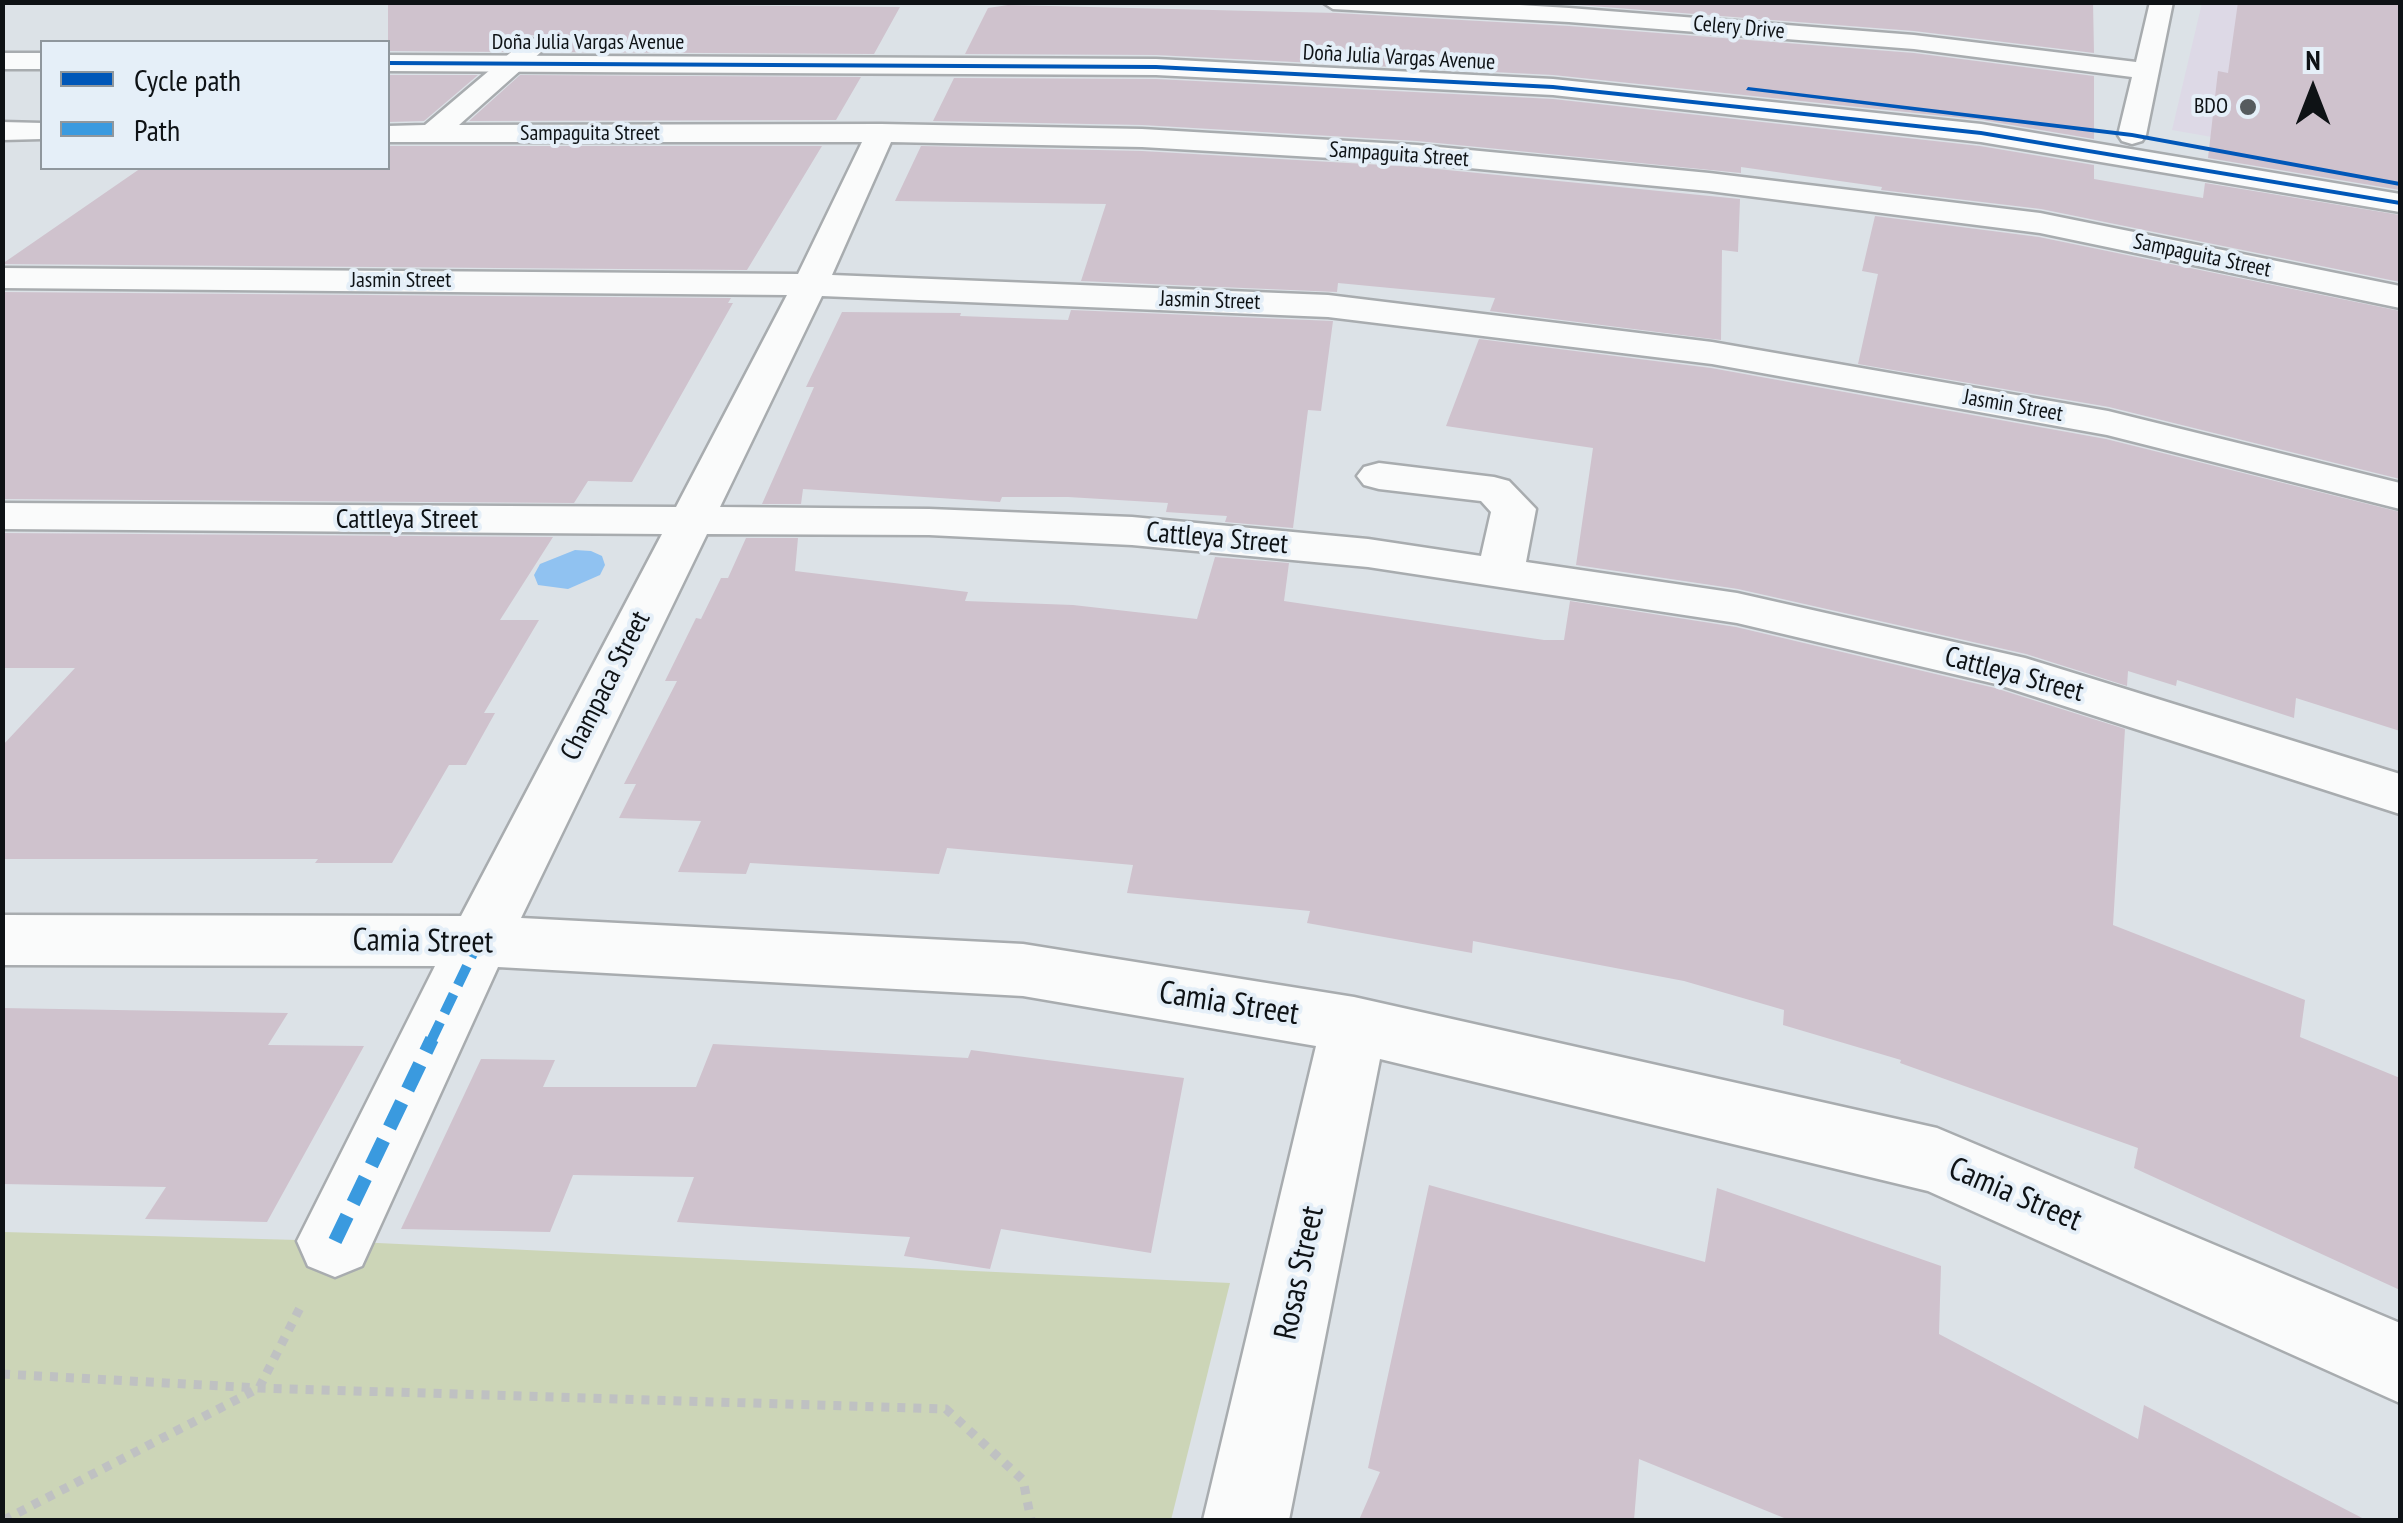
<!DOCTYPE html>
<html>
<head>
<meta charset="utf-8">
<style>
	body { margin:0 }
	#map { position:relative; width:2403px; height:1523px; overflow:hidden; background:#dce2e7; font-family:"PT Sans Narrow",sans-serif }
	canvas { display:block }
	.frame { position:absolute; inset:0; border:5px solid #0e1215; pointer-events:none }
	.legend { position:absolute; left:40px; top:40px; width:350px; height:130px; box-sizing:border-box; background:#e5eff8; border:2px solid #8f979d; margin:0; padding:12px 18px; list-style:none; font-size:30px; color:#0e1215 }
	.legend li { display:flex; align-items:center; gap:20px; height:50px }
	.legend b { width:50px; border:2px solid #8f979d }
	.north { position:absolute; left:2263px; top:40px; width:100px; height:100px; -webkit-text-stroke:8px #e5eff8; paint-order:stroke; rotate:0deg; font-size:28px; font-weight:700; line-height:40px; text-align:center; color:#0e1215 }
	.north::after { content:''; display:block; margin:auto; width:35px; height:45px; background:#0e1215; clip-path:polygon(50% 0,100% 100%,50% 72%,0 100%) }
</style>
</head>
<body>
<div id="map">
<canvas width="2403" height="1523"></canvas>
<div class="frame"></div>
<ul class="legend">
<li><b style="height:12px;background:#0057b8"></b>Cycle path</li>
<li><b style="height:12px;background:#3a9adf"></b>Path</li>
</ul>
<div class="north">N</div>
</div>
<script>
const g = document.querySelector('canvas').getContext('2d');
g.lineJoin = 'round';
function fill(path, color) { g.fillStyle = color; g.fill(path, 'evenodd'); }
const poly = rows => new Path2D(rows.map(r => 'M' + r).join(''));
function trace(path, color, width, dash) { g.strokeStyle = color; g.lineWidth = width; g.lineCap = dash ? 'butt' : 'round'; g.setLineDash(dash || []); g.stroke(path); }
function label(font, color, halo, rows, align = 'center') {
  g.font = font + ' "PT Sans Narrow",sans-serif'; g.lineWidth = 8; g.setLineDash([]); g.textBaseline = 'middle'; g.strokeStyle = halo; g.fillStyle = color; for (const [text, x, y, turn = 0] of rows) {
    g.save(); g.translate(x, y); g.rotate((+turn || 0) * Math.PI / 180); g.textAlign = isNaN(turn) ? turn : align; if (halo) g.strokeText(text, 0, 0); g.fillText(text, 0, 0); g.restore();
  }
}
fill(poly([
	[2202,3,2400,3,2400,170,2172,130]
]), '#ddd9e6');
fill(poly([
	[3,1232,335,1241,1230,1283,1171,1520,3,1520]
]), '#ccd5b7');
fill(poly([
	[575,550,591,551,602,556,605,565,600,575,568,589,538,585,534,575,540,564]
]), '#90c2f1');
fill(poly([
	[1540,2,2093,2,2094,53,1914,31],
	[2238,2,2400,2,2400,190,2208,158,2218,71,2228,73],
	[388,3,678,5,900,7,874,54,546,52,548,45,533,35,521,39,506,52,388,51],
	[1008,5,1336,13,1569,26,1914,53,2094,76,2094,139,1982,120,1553,75,1156,55,965,54,988,8],
	[388,75,478,75,424,121,388,122],
	[520,75,861,77,836,120,469,121],
	[954,78,1156,79,1553,99,1980,146,2094,165,2094,179,2203,198,2205,183,2400,215,2400,282,2041,209,1881,190,1882,187,1741,167,1741,173,1417,141,1142,125,933,121],
	[388,146,822,146,747,270,2,264,141,168,388,168],
	[921,146,1142,151,1417,167,1740,199,1738,252,1722,250,1721,340,1490,311,1495,298,1338,283,1337,292,1081,281,1106,204,895,201],
	[1875,216,2039,237,2400,311,2400,479,2109,407,1858,364,1878,274,1862,271],
	[2,292,731,298,728,303,733,303,632,482,588,481,574,503,2,499],
	[1071,310,1333,321,1321,411,1308,410,1293,528,1225,522,1227,516,1166,512,1168,503,1068,497,1002,497,1000,502,803,489,801,504,762,504,814,387,806,387,842,312,961,313,960,316,1068,320],
	[1479,339,1711,368,2106,439,2400,512,2400,731,2296,698,2294,718,2177,680,2176,686,2128,671,2127,686,2026,654,1738,589,1576,565,1593,448,1446,426],
	[2,533,553,537,500,620,539,620,484,713,495,713,466,765,449,765,392,863,315,863,318,859,2,859,2,746,75,668,2,668],
	[746,538,798,538,795,571,968,592,965,601,1073,605,1197,619,1215,557,1289,563,1284,601,1544,640,1564,640,1570,601,1736,627,1995,688,2125,729,2113,925,2305,1000,2300,1037,2400,1078,2400,1290,2134,1168,2138,1148,1900,1063,1901,1060,1783,1025,1784,1010,1684,981,1473,941,1472,953,1307,923,1310,911,1127,893,1133,865,947,848,939,874,750,863,746,874,678,872,701,821,619,818,636,784,624,784,677,681,665,681,696,618,701,619,721,578,728,578],
	[2,1008,288,1013,268,1045,364,1046,267,1222,145,1219,166,1187,2,1184],
	[713,1044,968,1058,971,1050,1184,1078,1151,1253,1001,1229,990,1269,904,1256,910,1237,677,1222,694,1177,573,1175,550,1232,401,1229,481,1059,555,1060,543,1087,696,1087],
	[1429,1185,1705,1262,1717,1188,1941,1266,1939,1334,2138,1439,2144,1405,2366,1520,1789,1520,1639,1459,1634,1520,1359,1520,1380,1472,1368,1468]
]), '#cfc2cd');
const minor = poly([
	[1322,2,1470,2,1569,8,1914,35,2136,62,2150,2,2173,2,2146,135,2142,141,2132,144,2122,141,2118,135,2132,77,1914,49,1569,22,1333,9,1322,2],
	[532,39,541,42,545,47,541,52,459,125,881,124,1142,129,1417,145,1709,173,2040,213,2400,286,2400,308,2040,233,1709,191,1417,163,1142,147,891,142,832,275,1328,295,1712,342,2108,411,2400,483,2400,509,2107,435,1712,364,1328,317,822,296,720,507,929,509,1132,517,1368,539,1481,556,1491,512,1481,501,1379,489,1364,485,1357,476,1364,467,1379,463,1494,477,1509,481,1536,509,1526,562,1737,593,2025,658,2400,774,2400,814,1996,684,1737,623,1368,567,1132,545,929,535,707,534,521,918,1023,944,1354,997,1937,1128,2400,1323,2400,1403,1928,1191,1380,1059,1289,1520,1203,1520,1316,1046,1023,996,498,967,362,1266,335,1277,308,1266,297,1241,435,966,2,965,2,915,461,916,662,534,2,529,2,503,676,507,787,295,2,288,2,268,798,274,862,142,388,142,388,126,425,125,523,42,532,39],
	[2,122,42,123,42,139,2,140,2,122]
]);
const major = poly([
	[2,53,42,53,42,69,2,69,2,53],
	[388,55,1156,59,1553,79,1981,124,2400,194,2400,212,1981,142,1553,95,1156,75,388,71,388,55]
]);
trace(minor, '#a8acaf', 5);
trace(major, '#a8acaf', 5);
trace(poly([
	[2,1374,259,1388,946,1409,1023,1480,1031,1520],
	[4,1520,259,1388,303,1302]
]), '#bfc1c2', 9, [8, 8]);
fill(minor, '#fafbfb');
fill(major, '#fafbfb');
trace(poly([
	[431,1041,479,941]
]), '#3a9adf', 10, [21, 10]);
trace(poly([
	[335,1241,432,1039]
]), '#3a9adf', 14, [28, 14]);
fill(poly([
	[388,61,1156,65,1553,85,1981,131,2400,201,2400,205,1981,135,1553,89,1156,69,388,65,388,61],
	[1748,87,2132,133,2400,182,2400,186,2132,137,1746,90,1748,87]
]), '#0057b8');
for (const [x, y, r, color] of [
	[2248,107,10,"#565b5e"]
]) { const dot = new Path2D(); dot.arc(x, y, r, 0, 2 * Math.PI); g.fillStyle = color; g.fill(dot); trace(dot, '#e5eff8', 4); }
label('22px', '#0e1215', '#e5eff8', [
	["Celery Drive",1739,28,5],
	["Doña Julia Vargas Avenue",588,43],
	["Doña Julia Vargas Avenue",1399,58,3],
	["Sampaguita Street",590,134],
	["Sampaguita Street",1399,155,4],
	["Sampaguita Street",2202,256,12],
	["Jasmin Street",401,281],
	["Jasmin Street",1210,301,2],
	["Jasmin Street",2013,406,10]
]);
label('22px', '#0e1215', '#e5eff8', [
	["BDO",2228,107]
], 'right');
label('28px', '#0e1215', '#e5eff8', [
	["Cattleya Street",407,520],
	["Cattleya Street",1217,539,5],
	["Cattleya Street",2014,675,15],
	["Champaca Street",606,686,-63]
]);
label('32px', '#0e1215', '#e5eff8', [
	["Camia Street",423,942,1],
	["Camia Street",1229,1004,9],
	["Camia Street",2015,1195,23],
	["Rosas Street",1300,1273,-78]
]);
</script>
</body>
</html>
